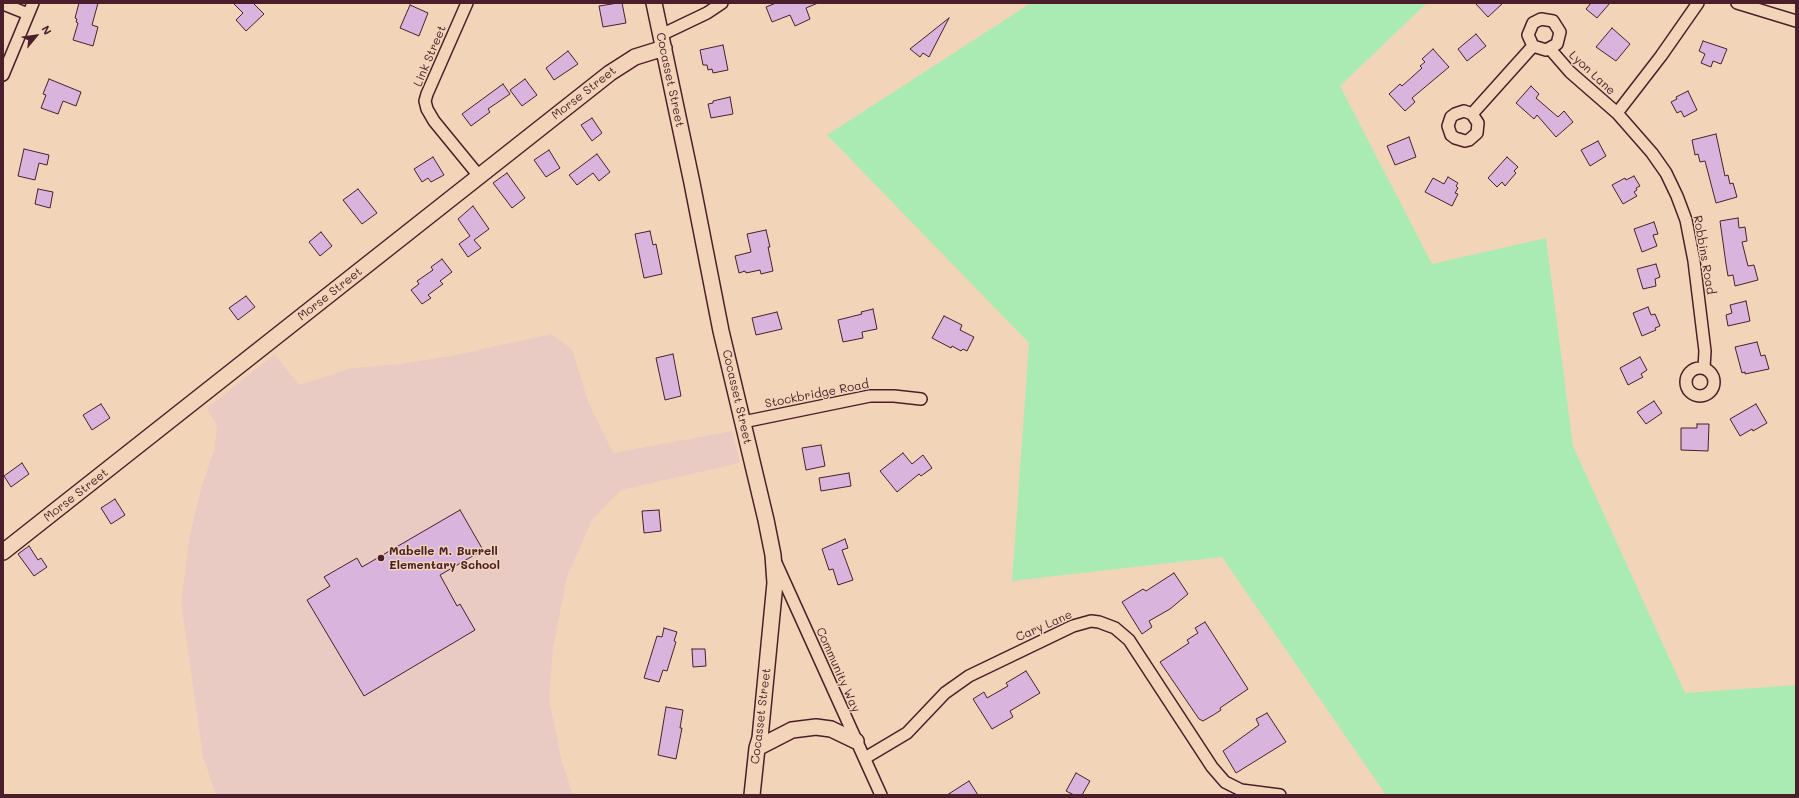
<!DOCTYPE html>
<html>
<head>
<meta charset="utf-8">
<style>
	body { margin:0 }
	#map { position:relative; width:1799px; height:798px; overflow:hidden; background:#f2d5b8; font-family:Mali,sans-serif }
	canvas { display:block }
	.frame { position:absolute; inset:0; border:4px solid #4a1f2b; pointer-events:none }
	.north { position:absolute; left:16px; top:16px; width:40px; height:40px; -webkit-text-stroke:3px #f2d5b8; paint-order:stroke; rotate:61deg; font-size:11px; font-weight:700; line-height:16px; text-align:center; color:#4a1f2b }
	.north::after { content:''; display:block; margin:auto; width:14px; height:18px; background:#4a1f2b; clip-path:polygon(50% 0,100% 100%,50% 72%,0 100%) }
</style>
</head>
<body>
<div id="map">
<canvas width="1799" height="798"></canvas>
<div class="frame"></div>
<div class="north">N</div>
</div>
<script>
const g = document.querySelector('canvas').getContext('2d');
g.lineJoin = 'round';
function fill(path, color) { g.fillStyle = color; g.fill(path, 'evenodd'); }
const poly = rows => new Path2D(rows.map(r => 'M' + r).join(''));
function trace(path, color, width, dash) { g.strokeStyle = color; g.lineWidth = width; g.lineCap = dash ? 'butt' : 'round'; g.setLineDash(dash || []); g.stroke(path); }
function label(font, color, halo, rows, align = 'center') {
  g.font = font + ' Mali,sans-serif'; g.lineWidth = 3; g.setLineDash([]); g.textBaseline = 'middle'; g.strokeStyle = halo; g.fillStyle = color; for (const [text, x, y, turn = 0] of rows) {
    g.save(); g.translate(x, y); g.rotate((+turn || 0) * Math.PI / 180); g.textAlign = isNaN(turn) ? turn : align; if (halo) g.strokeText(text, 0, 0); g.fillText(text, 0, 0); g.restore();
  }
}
fill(poly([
	[551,334,572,349,589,404,613,453,732,431,740,463,621,490,592,520,567,577,553,648,549,699,562,762,573,795,216,795,203,757,181,603,189,539,202,485,214,451,217,426,207,408,275,354,299,385,352,368,401,364,456,355]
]), '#eacbc3');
fill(poly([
	[1031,3,1427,3,1340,86,1432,264,1546,238,1573,446,1685,693,1796,685,1796,795,1386,795,1222,557,1012,581,1029,343,827,135]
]), '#aaebb4');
const building = poly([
	[79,3,98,3,92,25,98,27,93,46,73,40,78,23,76,22,77,19,75,18,79,3],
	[233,3,253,3,264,14,246,31,236,20,243,13,233,3],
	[618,3,622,3,626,23,603,27,599,6,618,3],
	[776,3,818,3,806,8,810,19,795,26,790,15,772,22,766,7,776,3],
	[1475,3,1503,3,1488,17,1475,3],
	[1591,3,1610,3,1597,18,1586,9,1591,3],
	[410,5,428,13,419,36,400,28,410,5],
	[949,18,929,57,923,53,920,57,910,49,949,18],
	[1612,28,1630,44,1616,61,1596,47,1612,28],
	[1476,34,1486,46,1467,61,1458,49,1476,34],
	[1703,41,1727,49,1721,64,1713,61,1711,67,1701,63,1705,54,1699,51,1703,41],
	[723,45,728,70,713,73,712,69,708,70,707,65,703,65,700,50,723,45],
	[1433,49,1449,67,1412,98,1415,102,1405,111,1389,94,1400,84,1402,86,1422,68,1420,66,1425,62,1422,59,1433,49],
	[568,51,578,64,554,80,546,68,568,51],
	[49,79,81,92,76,106,63,101,58,114,41,108,46,95,43,94,49,79],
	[525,79,537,95,522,106,510,90,525,79],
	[503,84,510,94,488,109,490,112,471,126,462,114,503,84],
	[1531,86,1539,94,1536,98,1558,117,1564,111,1573,122,1556,137,1537,115,1534,119,1516,103,1531,86],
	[1688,91,1697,110,1684,117,1681,111,1677,113,1671,102,1677,99,1676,97,1688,91],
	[730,97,733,114,711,118,708,104,713,103,713,101,730,97],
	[592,118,602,133,592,141,581,125,592,118],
	[1716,134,1725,176,1728,175,1730,184,1733,183,1737,197,1716,203,1705,161,1700,162,1698,154,1695,155,1692,140,1716,134],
	[1409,137,1416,157,1395,165,1387,146,1409,137],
	[1598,141,1606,156,1590,166,1581,150,1598,141],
	[24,149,49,155,47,165,39,163,35,180,18,176,24,149],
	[549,150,560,168,546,177,534,160,549,150],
	[597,154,610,172,599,181,593,173,577,185,569,175,597,154],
	[433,157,444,175,431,182,428,178,422,182,414,169,433,157],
	[1507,157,1518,167,1514,171,1516,173,1505,186,1502,182,1497,187,1488,178,1507,157],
	[507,173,525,198,512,208,493,183,507,173],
	[1634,176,1640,186,1636,188,1637,190,1634,192,1637,196,1623,204,1612,185,1625,178,1626,180,1634,176],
	[1448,177,1458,183,1456,186,1458,188,1455,193,1458,194,1452,206,1425,192,1433,178,1444,184,1448,177],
	[38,189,53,192,50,208,35,204,38,189],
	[358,189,377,213,362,224,343,200,358,189],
	[473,206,489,229,474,240,481,248,468,257,459,244,470,236,458,219,473,206],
	[1738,218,1739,228,1745,227,1747,241,1742,242,1748,266,1754,265,1758,280,1735,286,1733,275,1728,276,1726,264,1720,221,1738,218],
	[1654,222,1658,234,1653,235,1657,246,1642,252,1634,229,1654,222],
	[766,230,770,247,768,247,773,271,761,274,760,270,746,273,745,271,739,273,735,256,751,252,747,234,766,230],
	[650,231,653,245,656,244,662,274,644,278,635,234,650,231],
	[321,232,332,246,320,256,309,242,321,232],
	[442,259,452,272,440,281,443,284,428,295,431,298,422,304,411,290,419,284,417,281,433,270,431,267,442,259],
	[1656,264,1660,277,1655,279,1656,286,1643,289,1637,269,1656,264],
	[246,296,255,307,238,320,229,308,246,296],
	[1746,301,1750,321,1728,326,1726,315,1732,313,1730,305,1746,301],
	[1648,307,1651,315,1655,314,1660,326,1655,328,1656,330,1642,336,1633,313,1648,307],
	[873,309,877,329,862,332,863,338,843,342,838,320,862,314,861,312,873,309],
	[777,312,782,329,756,335,752,318,777,312],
	[944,316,962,325,960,330,974,337,967,351,963,349,961,351,952,346,951,348,932,338,944,316],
	[1757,342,1761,356,1765,355,1769,369,1745,374,1745,372,1742,373,1735,347,1757,342],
	[673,354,681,396,665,400,656,358,673,354],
	[1640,357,1647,370,1641,374,1643,377,1628,385,1620,368,1640,357],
	[1654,401,1662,413,1646,424,1637,412,1654,401],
	[101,404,110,418,92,430,83,415,101,404],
	[1756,404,1767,423,1753,431,1752,429,1740,436,1730,419,1756,404],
	[1697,424,1709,424,1708,451,1681,450,1681,428,1697,428,1697,424],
	[821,445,825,466,806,470,802,448,821,445],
	[903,453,912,464,923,455,932,468,921,476,919,474,897,492,880,471,903,453],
	[22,463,29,474,11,487,4,476,22,463],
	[849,473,851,486,821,491,819,478,849,473],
	[115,499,125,515,111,524,101,508,115,499],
	[460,510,483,550,440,575,457,606,460,604,475,630,364,696,307,600,330,586,324,577,357,558,362,567,460,510],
	[659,510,661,531,644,533,642,511,659,510],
	[845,539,848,548,842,550,853,580,838,585,833,569,829,570,822,549,845,539],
	[29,546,38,560,41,558,47,567,34,576,18,554,29,546],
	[1174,573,1188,594,1170,609,1149,621,1152,627,1142,634,1122,602,1143,589,1146,591,1174,573],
	[1205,622,1248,689,1220,708,1221,710,1215,714,1203,721,1199,719,1160,662,1189,643,1187,640,1198,633,1195,628,1205,622],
	[664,628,677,632,674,641,676,642,667,671,663,670,659,682,644,678,657,636,662,637,664,628],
	[692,649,705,649,706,666,693,667,692,649],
	[1026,671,1040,693,1010,711,1013,717,992,729,973,699,984,692,987,698,1008,686,1006,683,1026,671],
	[666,707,683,710,680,728,682,728,676,759,658,755,666,707],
	[1267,713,1286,742,1236,773,1223,751,1259,725,1256,719,1267,713],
	[1076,773,1090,781,1082,795,1074,795,1066,791,1076,773],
	[969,781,978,795,947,795,969,781]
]);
fill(building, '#d9b4dd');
trace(building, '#4a1f2b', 1);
const street = poly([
	[467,3,427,94,425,101,427,109,434,121,479,176],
	[1698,3,1661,56,1617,113,1652,153,1666,173,1677,196,1686,220,1694,261,1705,351,1704,368],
	[1737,3,1796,21],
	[3,4,28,14],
	[661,35,707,13,722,3],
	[1550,49,1570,72,1617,113],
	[3,75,33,3],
	[1472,114,1478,123,1477,133,1469,140,1465,141,1455,138,1451,135,1448,126,1451,117,1455,114,1464,111,1472,114,1533,46,1546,50,1557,44,1560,32,1553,21,1541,19,1533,23,1528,35,1533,46],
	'1686 382a14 14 0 1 1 28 0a14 14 0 1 1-28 0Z',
	[743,422,870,396,894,396,921,399],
	[776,563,881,795],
	[865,758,907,733,945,693,969,676,1073,626,1091,621,1099,622,1115,628,1129,640,1212,767,1225,782,1241,790,1280,795]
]);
const secondary = poly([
	[654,3,692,183,721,331,766,520,773,555,775,583,760,738,757,748,752,795],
	[3,552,610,73,635,57,664,48],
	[757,748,792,730,816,727,831,729,856,741]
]);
trace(street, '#4a1f2b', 14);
trace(secondary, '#4a1f2b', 18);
trace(street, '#f2d5b8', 11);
trace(secondary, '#f2d5b8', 15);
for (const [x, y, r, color] of [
	[381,558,4,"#4a1f2b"]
]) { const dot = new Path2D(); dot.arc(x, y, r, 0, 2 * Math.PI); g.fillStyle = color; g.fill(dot); trace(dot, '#f2d5b8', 1.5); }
label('12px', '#4a1f2b', '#f2d5b8', [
	["Link Street",430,56,-67],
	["Lyon Lane",1592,73,43],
	["Cocasset Street",670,80,78],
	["Morse Street",584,93,-38],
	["Robbins Road",1704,255,80],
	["Morse Street",330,294,-38],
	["Stockbridge Road",817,394,-11],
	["Cocasset Street",737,397,77],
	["Morse Street",76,495,-38],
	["Cary Lane",1044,626,-24],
	["Community Way",838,670,66],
	["Cocasset Street",761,716,-83]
]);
label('bold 12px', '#4a1f2b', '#f2d5b8', [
	["Mabelle M. Burrell",389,551],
	["Elementary School",389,565]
], 'left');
</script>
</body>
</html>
